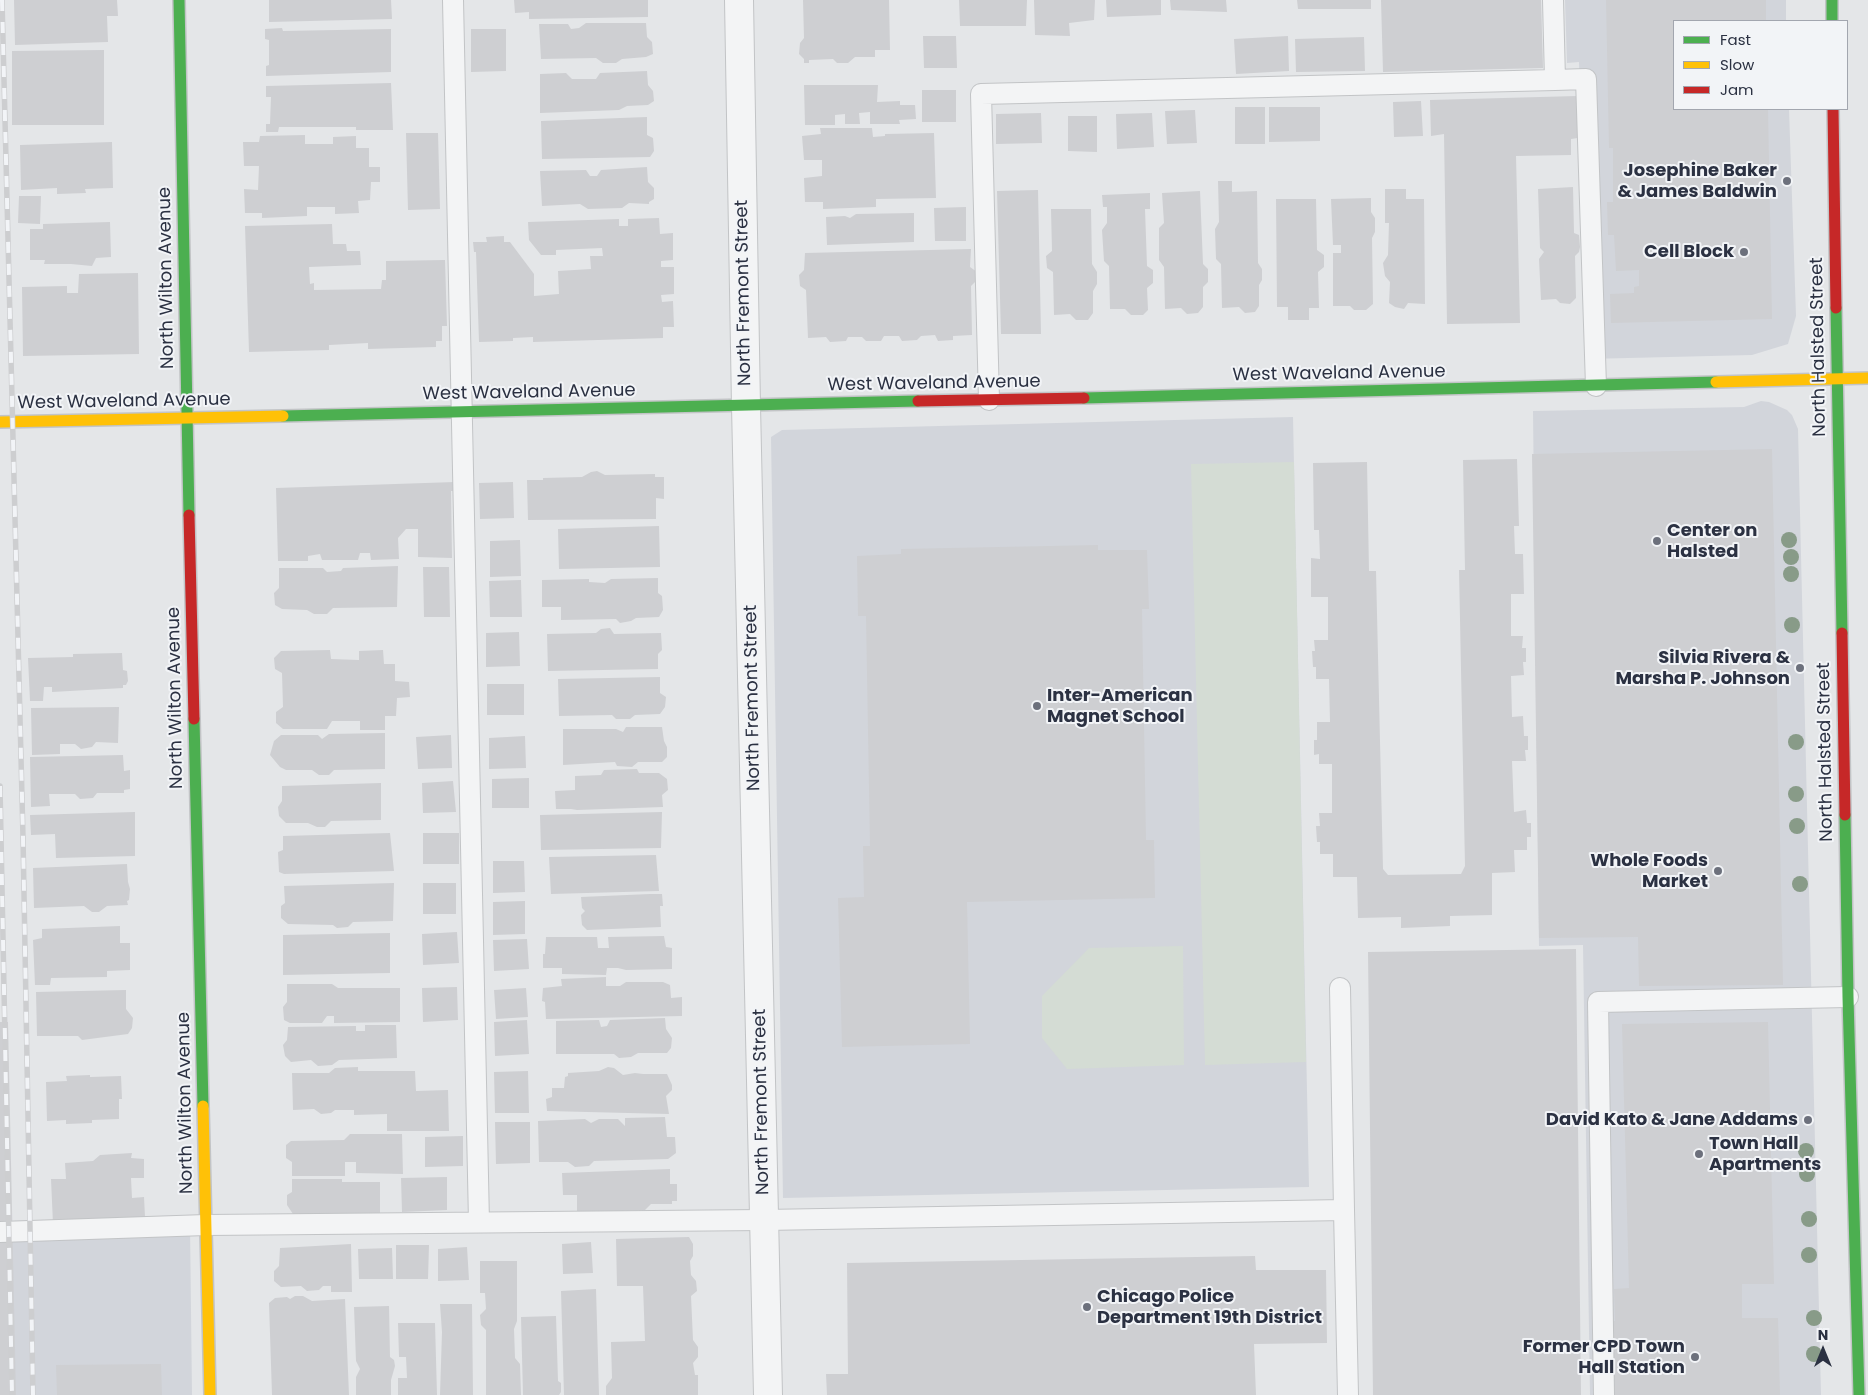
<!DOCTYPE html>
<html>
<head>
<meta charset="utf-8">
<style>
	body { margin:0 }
	#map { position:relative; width:1868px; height:1395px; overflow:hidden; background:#e4e6e8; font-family:Poppins,sans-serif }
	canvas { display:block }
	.legend { position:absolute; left:1673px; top:20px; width:175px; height:90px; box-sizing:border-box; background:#f2f4f7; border:1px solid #a2a6af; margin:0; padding:6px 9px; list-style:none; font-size:15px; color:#2b3142 }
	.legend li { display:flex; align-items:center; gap:10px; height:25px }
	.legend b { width:25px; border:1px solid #a2a6af }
	.north { position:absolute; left:1798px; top:1325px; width:50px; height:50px; -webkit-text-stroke:4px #f2f4f7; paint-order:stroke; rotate:0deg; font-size:14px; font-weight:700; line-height:20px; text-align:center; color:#2b3142 }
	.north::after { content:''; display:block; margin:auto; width:18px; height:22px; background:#2b3142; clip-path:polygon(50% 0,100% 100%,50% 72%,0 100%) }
</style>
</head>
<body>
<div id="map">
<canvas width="1868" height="1395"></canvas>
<ul class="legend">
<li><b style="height:6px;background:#4caf50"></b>Fast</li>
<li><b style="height:6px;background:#ffc107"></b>Slow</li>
<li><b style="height:6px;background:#c62828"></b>Jam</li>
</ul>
<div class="north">N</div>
</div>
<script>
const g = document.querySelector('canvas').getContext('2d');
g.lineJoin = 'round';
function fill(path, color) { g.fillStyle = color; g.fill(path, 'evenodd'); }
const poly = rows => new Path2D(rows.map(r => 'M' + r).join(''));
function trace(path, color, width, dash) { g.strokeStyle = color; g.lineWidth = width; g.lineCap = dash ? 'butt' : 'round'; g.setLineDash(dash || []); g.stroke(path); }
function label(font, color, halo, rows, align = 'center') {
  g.font = font + ' Poppins,sans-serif'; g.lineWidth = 4; g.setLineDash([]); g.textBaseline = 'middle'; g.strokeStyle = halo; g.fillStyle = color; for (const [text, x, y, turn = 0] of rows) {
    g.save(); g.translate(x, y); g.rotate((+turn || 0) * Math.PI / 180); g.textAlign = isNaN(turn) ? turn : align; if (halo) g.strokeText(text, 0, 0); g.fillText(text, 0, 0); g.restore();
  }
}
fill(poly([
	[1565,0,1786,0,1786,21,1674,21,1674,109,1789,109,1796,316,1788,344,1752,355,1587,359,1579,62,1567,63],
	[1761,401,1769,402,1787,410,1792,415,1798,429,1821,1395,1590,1395,1583,945,1539,946,1533,411,1744,407],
	[1293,417,1309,1187,783,1198,771,437,782,430],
	[190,1225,192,1395,0,1395,0,1232]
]), '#d2d5db');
fill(poly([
	[1294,462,1306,1062,1205,1065,1191,464],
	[1183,946,1184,1065,1067,1069,1042,1038,1042,996,1089,948]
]), '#d4dcd4');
fill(poly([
	[14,0,117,0,118,16,107,16,108,42,15,45],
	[269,0,391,0,392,19,269,22],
	[514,0,648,0,648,17,529,19,529,12,515,13],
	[803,0,889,0,890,50,875,50,875,57,855,57,848,63,837,63,833,59,809,60,809,63,804,63,804,59,799,54,800,43,804,38],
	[959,0,1027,0,1026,26,960,26],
	[1034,0,1095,0,1094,20,1069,23,1070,36,1035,35],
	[1106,0,1161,0,1161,15,1107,17],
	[1170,0,1226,0,1227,12,1171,10],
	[1297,0,1371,0,1371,9,1298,9],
	[1381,0,1541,0,1543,68,1383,72],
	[1606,0,1766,0,1766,21,1674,21,1674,109,1768,109,1772,319,1611,323,1610,294,1634,293,1634,287,1639,286,1639,270,1616,271,1614,235,1608,235,1607,202,1613,202,1613,148,1609,148],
	[586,23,646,23,647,37,652,42,653,54,646,57,622,59,616,63,603,63,596,58,541,59,539,24,568,24,571,29,579,28],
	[282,28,283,31,391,29,391,72,266,76,266,66,269,65,269,40,265,39,265,29],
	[471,29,506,29,506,71,471,72],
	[923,36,956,36,957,68,924,68],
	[1288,36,1289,71,1236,74,1234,39],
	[1364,37,1365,71,1296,72,1295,39],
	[104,50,104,125,12,125,12,51],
	[647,71,648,85,653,91,654,101,648,105,627,106,619,110,540,113,540,74,566,73,572,79,596,79,600,73],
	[391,83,393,130,356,130,356,127,279,127,278,132,266,132,266,124,270,124,271,97,266,97,266,86],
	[804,85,878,85,877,102,900,101,900,105,915,105,916,119,899,120,900,124,870,124,870,112,859,113,860,124,845,124,845,114,835,115,835,125,805,125],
	[922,90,956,90,956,122,922,122],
	[1577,96,1578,138,1571,139,1571,155,1516,156,1520,323,1447,324,1444,134,1431,136,1430,100],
	[1421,101,1423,136,1394,137,1393,102],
	[1235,107,1265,107,1265,144,1235,144],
	[1269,107,1320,107,1320,141,1269,142],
	[1195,110,1197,143,1167,144,1165,111],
	[1041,113,1042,143,996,144,996,114],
	[1152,113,1154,147,1117,149,1116,114],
	[1068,116,1097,116,1097,152,1068,151],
	[647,117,647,135,653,138,654,151,650,157,542,159,541,121],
	[820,128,872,128,873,137,885,136,885,134,934,133,936,198,876,199,876,207,823,209,823,202,805,202,804,178,822,176,822,160,804,160,802,136,821,134],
	[406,133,438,133,440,209,408,210],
	[305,135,305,144,333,144,333,137,356,136,356,148,369,148,369,167,380,167,380,182,371,182,370,200,358,201,359,213,335,214,335,207,307,207,307,216,262,218,262,213,245,213,244,189,258,190,259,166,244,166,243,142,259,142,260,136],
	[112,142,113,188,85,189,86,193,57,194,57,188,21,190,20,145],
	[647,167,648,182,654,188,654,199,649,202,649,204,629,203,622,208,588,209,580,204,542,206,540,171,586,170,590,176,597,176,601,170],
	[1218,181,1232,181,1232,192,1257,191,1258,263,1262,269,1262,280,1259,285,1259,306,1255,312,1245,313,1239,307,1222,308,1221,264,1216,259,1215,229,1219,222],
	[1573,187,1574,233,1579,235,1580,247,1579,252,1575,256,1576,298,1570,304,1560,303,1556,299,1541,300,1539,259,1544,252,1540,248,1538,189],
	[1385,189,1406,189,1406,199,1424,199,1425,304,1408,303,1404,309,1395,307,1389,303,1390,282,1385,276,1383,263,1388,255,1389,223,1385,223],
	[1038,190,1041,334,1001,334,997,191],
	[1200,191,1203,264,1208,269,1208,282,1203,287,1203,307,1198,313,1187,314,1181,308,1165,309,1164,267,1159,260,1159,228,1164,223,1162,193],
	[1150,193,1150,209,1145,209,1147,266,1153,270,1153,283,1147,288,1148,310,1143,315,1131,315,1125,309,1110,309,1109,266,1104,261,1102,230,1107,223,1107,207,1103,207,1102,195],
	[19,196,41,196,40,224,18,223],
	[1371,198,1371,212,1375,218,1375,232,1372,238,1373,304,1366,310,1354,310,1350,306,1333,306,1333,253,1341,253,1341,245,1333,245,1331,199],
	[1276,199,1316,199,1317,250,1324,255,1324,267,1318,272,1319,308,1309,308,1309,320,1288,320,1288,307,1277,307],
	[966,207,966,241,935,241,934,208],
	[1051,209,1091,209,1092,264,1097,272,1097,284,1093,291,1093,313,1088,320,1076,320,1070,314,1054,315,1053,272,1047,268,1046,256,1052,251],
	[914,213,914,242,827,245,826,217,845,216,850,218,856,214],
	[659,218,660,234,673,233,673,260,661,261,661,267,674,267,674,294,661,295,662,302,673,301,674,327,663,327,663,338,533,342,533,337,513,338,513,341,479,342,476,252,474,252,473,242,487,242,486,237,504,236,504,242,510,242,534,274,534,296,559,294,558,271,591,269,590,256,603,256,602,248,556,250,556,255,541,255,529,240,528,222,619,219,619,226,628,226,628,219],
	[110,222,111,257,96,258,92,266,71,264,44,264,45,260,30,260,30,229,43,229,43,224],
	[332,224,333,244,346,244,347,251,360,251,361,265,309,267,310,284,314,283,314,290,381,289,382,280,386,280,386,261,445,260,447,326,442,326,442,341,436,341,436,347,368,349,368,343,329,345,329,350,249,352,245,226],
	[971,249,970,267,977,272,977,280,971,286,972,335,953,336,953,340,938,341,935,335,921,336,917,340,902,341,899,336,884,336,881,341,866,341,862,337,848,337,846,341,830,342,826,337,808,338,806,290,800,286,799,275,804,270,805,253],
	[138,273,139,354,23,356,22,287,67,286,67,293,78,293,79,274],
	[1772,449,1783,985,1639,986,1638,937,1539,938,1532,454],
	[1517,459,1519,526,1514,526,1515,554,1523,554,1524,594,1511,594,1511,636,1523,636,1522,648,1526,648,1526,662,1523,662,1524,675,1511,676,1512,717,1523,716,1524,736,1528,736,1528,750,1525,750,1526,761,1512,761,1514,812,1526,810,1527,823,1531,823,1531,837,1527,837,1527,850,1514,850,1515,872,1492,873,1492,915,1450,916,1450,926,1401,928,1401,917,1358,918,1357,877,1333,877,1333,854,1320,854,1320,842,1317,842,1316,826,1320,826,1319,813,1332,813,1332,764,1319,764,1319,754,1314,755,1314,740,1317,740,1317,722,1330,722,1329,679,1316,679,1316,667,1313,667,1312,651,1315,651,1314,640,1328,640,1328,597,1311,597,1311,558,1320,559,1319,530,1314,530,1313,463,1367,462,1369,571,1376,571,1383,869,1388,875,1461,874,1465,866,1459,570,1465,570,1463,460],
	[597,471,605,475,655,474,655,477,664,477,664,499,656,498,656,519,528,520,527,480,543,480,543,478,582,477,591,472],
	[455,482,455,491,451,491,452,558,418,557,418,529,406,529,398,538,399,559,371,560,370,553,360,553,358,560,322,560,320,554,308,556,308,561,278,561,276,488],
	[513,482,514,518,480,519,479,483],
	[659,526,660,567,559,569,558,529],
	[520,540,521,576,490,577,490,541],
	[1098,545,1098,550,1147,550,1149,609,1142,609,1146,840,1154,840,1155,898,967,902,970,1044,842,1047,838,898,864,897,863,846,870,846,866,616,858,616,857,556,901,554,901,549],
	[398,566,397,607,333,608,327,614,314,614,307,610,282,609,275,605,274,593,279,588,279,568,323,568,327,572,341,571,343,568],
	[423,567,449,567,450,617,424,617],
	[658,578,658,593,662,596,663,610,659,617,636,618,631,621,620,623,616,619,561,620,561,607,542,607,542,580,589,579,589,582,605,583,611,579],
	[521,580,522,617,490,617,489,581],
	[610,628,614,634,661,633,662,650,658,654,658,669,548,671,547,634,596,633,601,629],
	[519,632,520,666,486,667,486,633],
	[330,650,331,659,359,660,359,651,383,650,384,664,395,664,395,681,409,682,410,697,397,698,396,716,385,716,385,730,360,730,360,721,332,721,327,729,283,729,276,723,276,712,283,707,282,673,275,669,274,658,281,651],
	[122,653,123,670,127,671,128,681,126,685,123,685,123,688,52,692,52,687,44,687,43,701,30,701,28,658,73,657,73,654],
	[660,677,660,693,666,697,665,707,660,714,635,715,630,719,616,719,612,715,559,716,558,679],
	[487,684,524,684,524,715,487,715],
	[119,707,118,743,96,742,92,747,81,749,75,744,60,744,60,754,32,755,31,708],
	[626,727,662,727,664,741,667,747,667,757,662,762,638,762,632,767,617,766,615,762,563,765,563,729,616,729,623,732],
	[385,733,385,769,334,770,329,775,319,775,312,770,286,770,280,767,270,755,274,741,281,735,318,735,322,739,329,734],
	[451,735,452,768,418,769,416,737],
	[525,736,526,768,489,769,489,738],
	[123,755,124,771,130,770,130,789,124,790,124,793,97,793,93,798,80,799,75,794,49,794,50,806,31,807,30,757],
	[637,769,639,773,659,773,667,779,668,790,662,795,663,807,577,810,571,809,556,809,555,791,575,790,575,776,601,775,604,770],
	[529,778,529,808,492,808,492,779],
	[453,781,456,812,423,813,422,783],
	[381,783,381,820,331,821,325,827,317,827,308,823,286,823,279,816,278,807,282,801,282,786],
	[135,812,135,856,56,858,55,834,31,835,30,815],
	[662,812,661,848,541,850,540,815],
	[390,833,394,871,284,874,279,872,278,852,283,850,283,836],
	[423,833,459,833,459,864,423,864],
	[656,855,659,891,551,894,549,857],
	[493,861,524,861,525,892,493,893],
	[127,864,128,882,130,889,129,900,127,901,128,905,107,906,99,912,92,912,84,906,34,908,33,868],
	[394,883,393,921,353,922,348,927,337,928,333,925,288,924,281,918,281,906,285,903,284,886],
	[423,883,456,883,456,914,423,914],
	[650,894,662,894,663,906,660,906,661,927,587,930,582,925,581,915,585,911,582,908,581,897],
	[525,901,525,934,493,935,493,902],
	[120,926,120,943,130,943,130,970,107,971,107,977,51,978,50,985,35,985,33,940,42,938,42,929],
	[457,932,459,963,423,965,422,934],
	[390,933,390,973,283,975,283,935],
	[664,936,666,947,672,948,672,969,626,970,618,968,607,968,606,975,562,974,562,968,543,968,543,954,545,954,546,937,597,937,598,948,609,948,608,937],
	[527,939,529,969,494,971,493,940],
	[1576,949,1581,1395,1373,1395,1368,952],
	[606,977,606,986,620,986,626,982,663,982,670,985,671,998,682,997,682,1016,546,1019,545,1002,542,1001,543,988,562,986,561,979],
	[287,984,332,984,338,988,400,988,400,1022,334,1023,334,1016,327,1016,322,1023,290,1023,284,1020,283,1007,287,1002],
	[457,987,458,1020,423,1022,422,988],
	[526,988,528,1017,496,1019,494,990],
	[126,990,126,1009,133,1018,132,1028,128,1034,82,1040,78,1036,37,1036,36,992],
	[665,1018,666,1029,672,1038,671,1048,667,1053,638,1053,631,1057,619,1058,614,1054,556,1054,556,1021,599,1020,601,1027,607,1026,610,1020],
	[527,1020,529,1054,495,1056,494,1022],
	[0,1022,8,1022,16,1395,0,1395],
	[1768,1022,1774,1284,1742,1284,1742,1318,1778,1318,1780,1395,1608,1395,1609,1321,1615,1321,1614,1289,1629,1288,1622,1024],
	[365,1025,396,1025,397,1058,339,1060,332,1065,318,1066,311,1060,291,1062,285,1056,283,1045,287,1040,288,1027,356,1026,356,1031,365,1031],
	[358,1067,358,1071,415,1071,416,1091,448,1090,449,1131,387,1131,387,1114,354,1115,354,1110,335,1110,331,1113,321,1114,314,1109,293,1110,292,1073,329,1073,335,1068],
	[608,1067,614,1068,623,1075,635,1073,643,1074,667,1074,672,1085,672,1090,666,1096,669,1114,547,1111,546,1099,552,1097,552,1088,564,1088,565,1077,568,1076,568,1073,599,1071],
	[528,1071,529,1113,495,1113,494,1072],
	[90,1075,90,1077,121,1076,122,1099,119,1099,119,1119,92,1120,92,1123,66,1124,66,1120,47,1121,46,1082,67,1081,66,1076],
	[665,1117,667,1137,675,1137,676,1153,668,1159,594,1161,589,1166,575,1167,568,1162,539,1162,538,1121,585,1119,591,1123,599,1119,618,1119,625,1126,625,1118],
	[495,1122,530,1122,530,1163,496,1164],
	[350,1134,402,1134,403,1174,356,1173,356,1162,345,1162,345,1176,292,1176,292,1162,286,1158,286,1145,291,1141,344,1140],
	[463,1136,463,1166,425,1167,425,1137],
	[132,1153,131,1158,144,1159,144,1178,131,1178,132,1198,144,1197,145,1217,53,1224,51,1179,66,1179,65,1163,93,1161,100,1155],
	[670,1169,670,1184,677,1184,677,1201,672,1201,672,1204,651,1204,645,1210,577,1213,577,1195,563,1195,562,1173],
	[447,1177,447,1210,402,1212,401,1178],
	[292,1179,342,1179,342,1182,380,1182,380,1216,295,1217,287,1205,287,1195,292,1192],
	[689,1237,693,1244,693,1256,690,1261,691,1275,696,1281,697,1291,691,1296,693,1340,698,1347,698,1357,693,1363,695,1375,698,1375,698,1395,606,1395,606,1386,612,1378,611,1342,645,1341,643,1286,617,1286,616,1239],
	[591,1242,593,1273,563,1274,562,1244],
	[351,1244,352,1292,331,1292,331,1286,323,1286,319,1290,307,1291,301,1286,281,1287,274,1281,274,1271,279,1266,280,1248],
	[396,1245,429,1245,428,1279,396,1279],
	[467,1247,469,1280,438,1281,438,1249],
	[392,1248,393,1279,359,1279,358,1249],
	[1255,1256,1256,1270,1326,1270,1327,1343,1254,1344,1256,1395,827,1395,826,1374,848,1374,847,1263],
	[480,1261,517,1261,517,1321,514,1329,515,1358,520,1364,521,1395,486,1395,486,1330,481,1325,480,1315,486,1309,485,1293,480,1293],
	[596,1289,599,1395,564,1395,561,1291],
	[295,1296,303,1296,312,1301,345,1299,349,1395,272,1395,269,1303,275,1298,287,1297,290,1299],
	[440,1304,472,1304,473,1395,440,1395,442,1332],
	[389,1306,390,1357,394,1360,395,1366,391,1380,391,1395,356,1395,356,1377,360,1369,356,1361,354,1307],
	[556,1316,558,1381,561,1383,561,1392,559,1395,523,1395,521,1317],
	[398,1323,435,1323,437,1395,398,1395,398,1378,407,1378,406,1357,399,1357],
	[161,1364,162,1395,57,1395,56,1365]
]), '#cecfd2');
const lane = poly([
	[453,0,479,1222],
	[1553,0,1555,80],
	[989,400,981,94,1555,80,1586,79,1596,386],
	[1340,988,1344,1210],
	[0,1232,206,1225,764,1220,1344,1210,1348,1395],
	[1604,1395,1598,1002,1848,997]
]);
const street = poly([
	[739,0,746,406,768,1395]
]);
const fast = poly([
	[179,0,189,515],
	[1832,0,1832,21],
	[1836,308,1842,633],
	[1084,398,1716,382],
	[283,416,918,401],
	[194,719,203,1106],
	[1845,815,1848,997,1859,1395]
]);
const slow = poly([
	[1716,382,1868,378],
	[0,422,283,416],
	[203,1106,210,1395]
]);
const jam = poly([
	[1833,109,1836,308],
	[918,401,1084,398],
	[189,515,194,719],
	[1842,633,1845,815]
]);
trace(lane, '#c2c4c6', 22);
trace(street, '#c2c4c6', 30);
trace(fast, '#c2c4c6', 14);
trace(slow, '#c2c4c6', 14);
trace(jam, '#c2c4c6', 14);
trace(lane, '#f3f4f5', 20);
trace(street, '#f3f4f5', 28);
trace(fast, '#4caf50', 11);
trace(slow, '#ffc107', 11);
trace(jam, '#c62828', 11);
const rail = poly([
	[2,0,23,837,33,1395],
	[0,786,12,1395]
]);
trace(rail, '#cdced0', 5.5);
trace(rail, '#f2f4f7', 4, [11]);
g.fillStyle = '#889b88';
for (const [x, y] of [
	[1789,540],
	[1791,557],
	[1791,574],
	[1792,625],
	[1796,742],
	[1796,794],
	[1797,826],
	[1800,884],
	[1806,1151],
	[1807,1174],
	[1809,1219],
	[1809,1255],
	[1814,1318],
	[1814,1354]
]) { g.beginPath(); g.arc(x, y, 8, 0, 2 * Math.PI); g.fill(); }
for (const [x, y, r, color] of [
	[1787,181,5,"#6c707c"],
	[1744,252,5,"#6c707c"],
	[1657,541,5,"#6c707c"],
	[1800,668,5,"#6c707c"],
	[1037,706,5,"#6c707c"],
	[1718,871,5,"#6c707c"],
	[1808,1120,5,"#6c707c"],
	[1699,1154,5,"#6c707c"],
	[1087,1307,5,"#6c707c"],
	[1695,1357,5,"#6c707c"]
]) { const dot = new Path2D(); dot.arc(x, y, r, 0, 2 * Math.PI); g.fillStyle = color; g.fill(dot); trace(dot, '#f2f4f7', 2); }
label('bold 18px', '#2b3142', '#f2f4f7', [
	["Josephine Baker",1777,171],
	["& James Baldwin",1777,192],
	["Cell Block",1734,252],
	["Center on",1667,531,"left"],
	["Halsted",1667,552,"left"],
	["Silvia Rivera &",1790,658],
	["Marsha P. Johnson",1790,679],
	["Inter-American",1047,696,"left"],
	["Magnet School",1047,717,"left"],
	["Whole Foods",1708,861],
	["Market",1708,882],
	["David Kato & Jane Addams",1798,1120],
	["Town Hall",1709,1144,"left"],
	["Apartments",1709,1165,"left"],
	["Chicago Police",1097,1297,"left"],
	["Department 19th District",1097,1318,"left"],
	["Former CPD Town",1685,1347],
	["Hall Station",1685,1368]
], 'right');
label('18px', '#2b3142', '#f2f4f7', [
	["North Wilton Avenue",167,278,-91],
	["North Fremont Street",744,293,-91],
	["North Halsted Street",1819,347,-91],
	["West Waveland Avenue",1339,374,-1],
	["West Waveland Avenue",934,384,-1],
	["West Waveland Avenue",529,393,-1],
	["West Waveland Avenue",124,402,-1],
	["North Wilton Avenue",176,698,-91],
	["North Fremont Street",753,698,-91],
	["North Halsted Street",1826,752,-91],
	["North Fremont Street",762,1102,-91],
	["North Wilton Avenue",186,1103,-91]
]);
</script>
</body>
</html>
